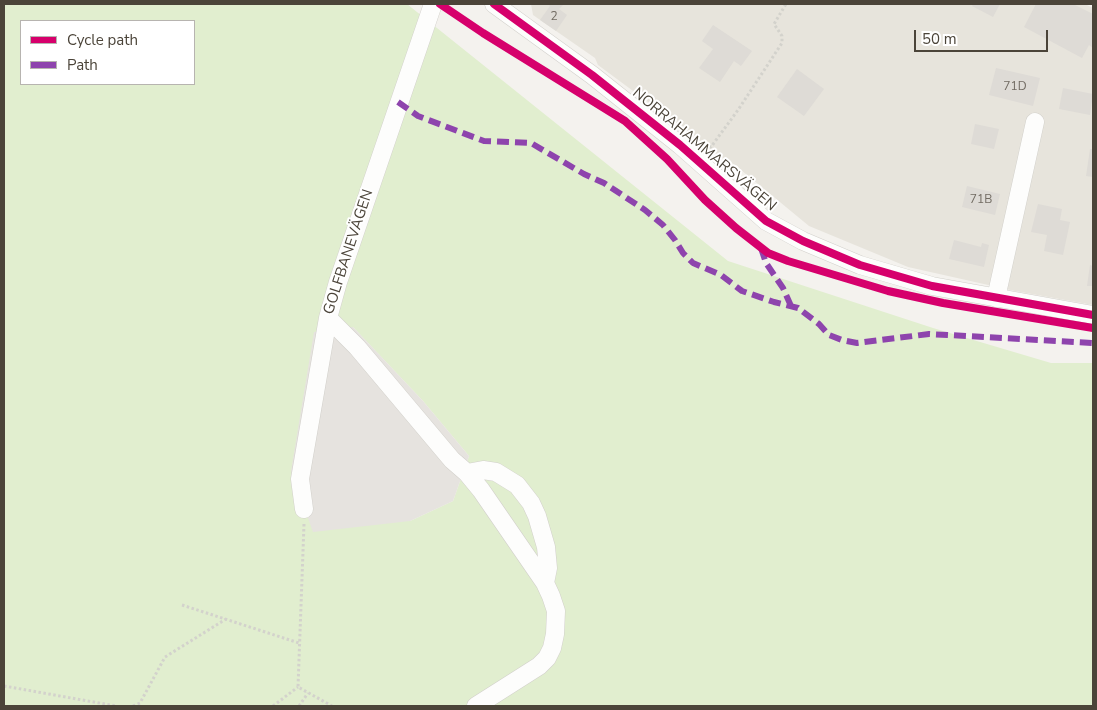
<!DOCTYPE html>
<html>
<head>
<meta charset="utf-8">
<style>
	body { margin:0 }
	#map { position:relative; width:1097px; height:710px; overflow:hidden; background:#f4f2ee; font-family:"Nunito Sans",sans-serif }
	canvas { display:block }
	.frame { position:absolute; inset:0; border:5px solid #4b4439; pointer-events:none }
	.legend { position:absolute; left:20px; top:20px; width:175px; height:65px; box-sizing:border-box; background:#fff; border:1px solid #b7b4b0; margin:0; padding:6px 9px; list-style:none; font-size:15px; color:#4b4439 }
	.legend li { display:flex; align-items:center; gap:10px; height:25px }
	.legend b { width:25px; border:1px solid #b7b4b0 }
	.scale { position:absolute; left:914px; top:30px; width:134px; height:22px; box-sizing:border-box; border:2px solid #4b4439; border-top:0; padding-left:6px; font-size:15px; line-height:18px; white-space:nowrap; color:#4b4439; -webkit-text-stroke:4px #fff; paint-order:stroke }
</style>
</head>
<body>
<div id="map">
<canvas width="1097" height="710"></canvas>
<div class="frame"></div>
<ul class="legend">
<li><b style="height:6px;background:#d6006c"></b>Cycle path</li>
<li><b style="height:6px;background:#8e44ad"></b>Path</li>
</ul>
<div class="scale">50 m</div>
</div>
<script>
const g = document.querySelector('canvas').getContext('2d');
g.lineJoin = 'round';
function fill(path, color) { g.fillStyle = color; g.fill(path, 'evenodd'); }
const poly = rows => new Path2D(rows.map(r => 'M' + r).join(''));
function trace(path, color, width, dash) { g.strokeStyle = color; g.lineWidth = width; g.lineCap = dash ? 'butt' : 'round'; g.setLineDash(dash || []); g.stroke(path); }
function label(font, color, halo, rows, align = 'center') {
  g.font = font + ' "Nunito Sans",sans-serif'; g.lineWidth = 4; g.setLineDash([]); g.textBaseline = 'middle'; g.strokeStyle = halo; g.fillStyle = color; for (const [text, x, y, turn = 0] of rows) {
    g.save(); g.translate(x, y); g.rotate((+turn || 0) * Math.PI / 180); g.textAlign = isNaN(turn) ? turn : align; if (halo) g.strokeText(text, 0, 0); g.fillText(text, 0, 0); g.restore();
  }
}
fill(poly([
	[531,4,1085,4,1093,8,1093,305,1015,291,908,267,809,226,735,165,693,140,648,102,598,65,595,58,533,15]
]), '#e7e4dc');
fill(poly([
	[4,4,407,4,728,261,933,328,1051,363,1093,363,1093,706,4,706],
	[21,21,194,21,194,84,21,84],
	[353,327,423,401,469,456,453,501,410,521]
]), '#e1eecf');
fill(poly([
	[353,327,423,401,469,456,453,501,410,521,313,532,291,471,314,332]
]), '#e6e3df');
fill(poly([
	[548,4,564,4,559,9,567,15,556,31,540,20,550,6],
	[973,4,1000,4,993,17,972,6],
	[1036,4,1073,4,1093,14,1093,48,1089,45,1082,58,1024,27],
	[713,25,752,51,741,66,734,61,720,82,699,68,713,49,702,41],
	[996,68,1040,78,1033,106,989,95],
	[797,69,824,89,804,116,777,97],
	[1063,88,1093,94,1090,115,1059,109],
	[975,124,999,129,994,149,971,144],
	[1090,149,1093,149,1093,177,1086,176],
	[967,186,1000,194,995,215,962,207],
	[1038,204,1062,209,1060,220,1070,222,1063,255,1044,251,1047,235,1031,232],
	[954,240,981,247,982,243,989,245,984,267,949,259],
	[1090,265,1093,266,1093,286,1087,286]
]), '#dedbd6');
const minor = poly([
	[494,4,592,75,680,145,766,221,803,241,860,265,932,286,1093,315],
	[996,298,1035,122],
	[328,318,357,347,452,460,467,473,481,490,545,583,551,596,556,611,555,634,552,648,547,658,539,666,476,706],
	[467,473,483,470,496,472,517,485,531,503,537,516,546,547,548,568,545,583],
	[304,509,300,479,328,318,338,282,433,4]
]);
trace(minor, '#d2d0cb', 19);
trace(poly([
	[709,146,711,147,738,110,782,43,782,36,774,24,786,4],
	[304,524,298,687,332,706],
	[182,605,299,643],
	[4,686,116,706],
	[133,706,140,703,165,657,226,619],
	[273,706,298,687],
	[299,706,308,693]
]), '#d3d2cc', 3, [2.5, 2.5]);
trace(minor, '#fdfdfc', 18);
trace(poly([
	[398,102,418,116,484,141,531,143,584,174,604,183,645,210,663,225,675,240,683,253,693,263,721,275,742,291,774,302,798,308,819,324,829,335,842,340,857,343,929,334,1093,343],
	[761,248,766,263,783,288,791,306]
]), '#8e44ad', 6, [12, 6]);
trace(poly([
	[440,4,483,33,625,121,667,159,705,200,736,228,768,253,788,261,888,291,943,303,1093,328],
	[494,4,592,75,680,145,766,221,803,241,860,265,932,286,1093,315]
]), '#d6006c', 8);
label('12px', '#706a61', null, [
	["2",554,17],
	["71D",1015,87],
	["71B",981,200]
]);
label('15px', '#4b4439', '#fff', [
	["NORRAHAMMARSVÄGEN",704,150,40],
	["GOLFBANEVÄGEN",349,252,-72]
]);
</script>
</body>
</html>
